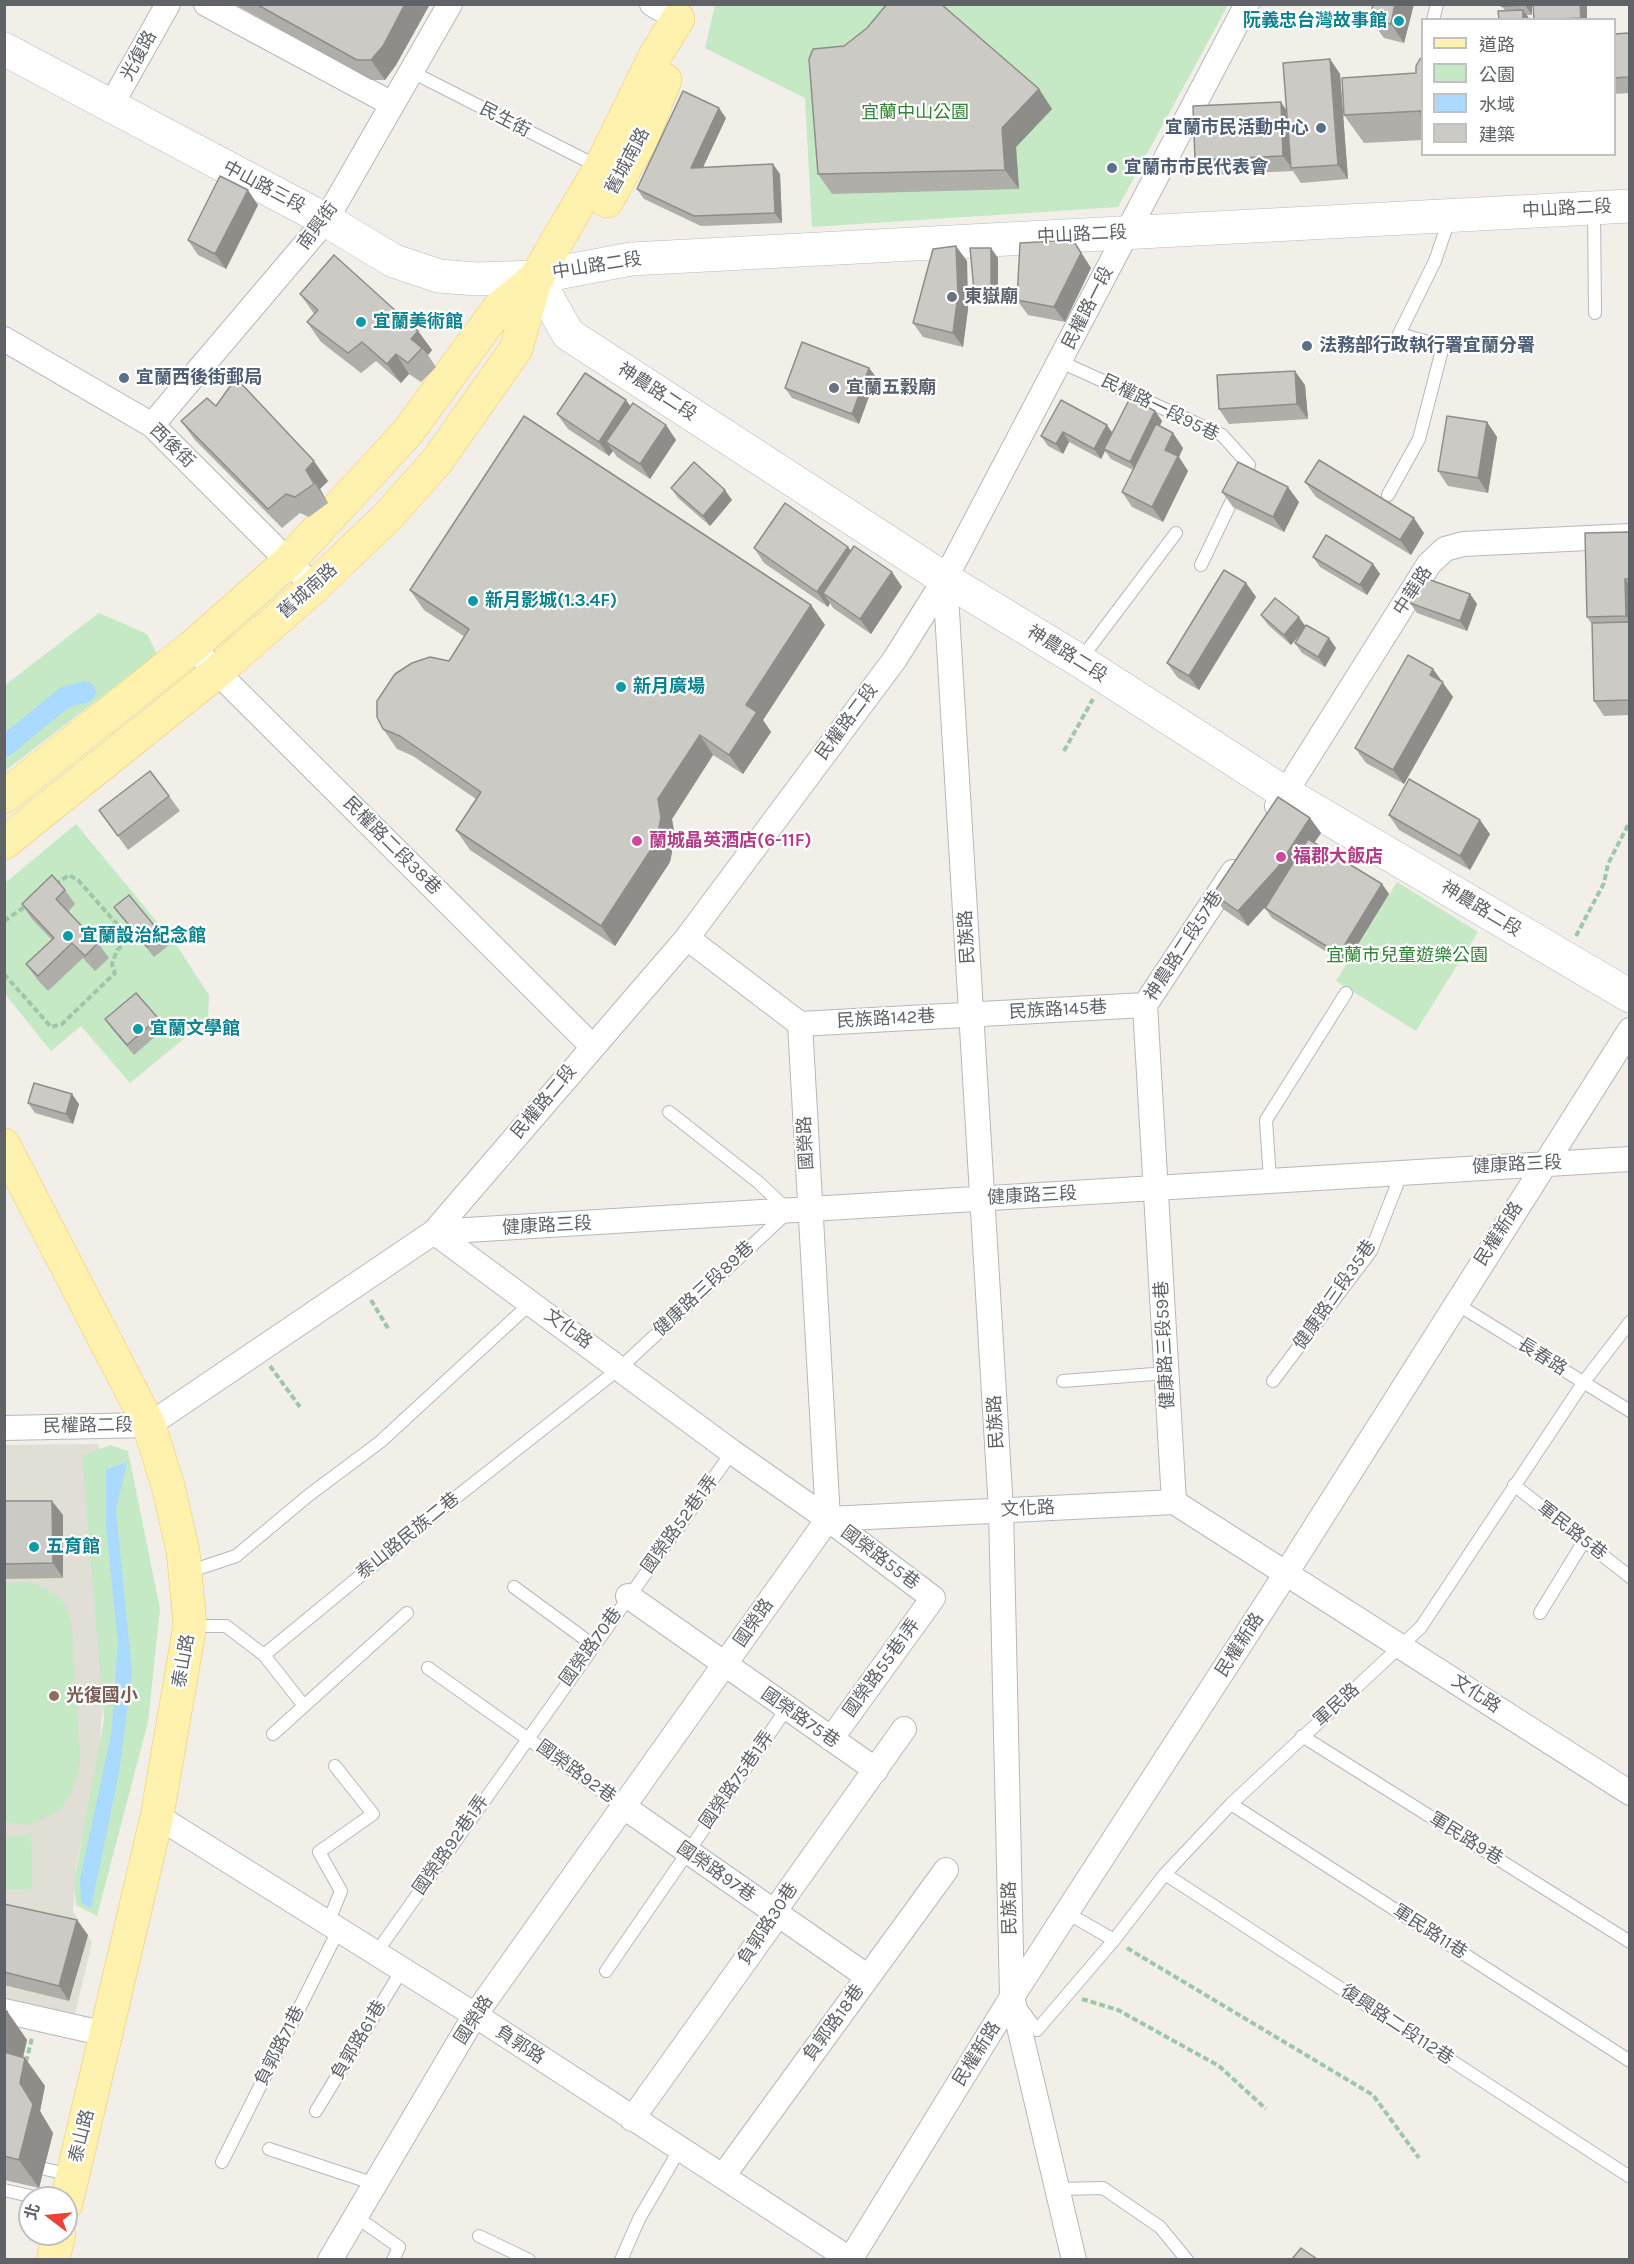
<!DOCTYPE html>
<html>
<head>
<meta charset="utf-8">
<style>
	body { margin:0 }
	#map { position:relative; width:1634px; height:2264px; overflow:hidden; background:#f1efe8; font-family:Karla,"Noto Sans TC",sans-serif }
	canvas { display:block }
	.frame { position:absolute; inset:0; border:6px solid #5f6368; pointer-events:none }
	.legend { position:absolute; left:1421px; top:18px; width:195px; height:138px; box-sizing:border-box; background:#fff; border:2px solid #bfc1c3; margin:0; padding:8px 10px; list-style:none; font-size:18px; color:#5f6368 }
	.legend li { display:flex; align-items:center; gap:12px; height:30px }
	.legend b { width:30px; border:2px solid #bfc1c3 }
	.north { position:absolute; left:18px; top:2186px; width:60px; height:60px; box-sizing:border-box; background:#fff; border:2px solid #bfc1c3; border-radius:50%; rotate:286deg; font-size:16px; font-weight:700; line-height:24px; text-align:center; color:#5f6368 }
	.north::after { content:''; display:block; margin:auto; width:21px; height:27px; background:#ea4335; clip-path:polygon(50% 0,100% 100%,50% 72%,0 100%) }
</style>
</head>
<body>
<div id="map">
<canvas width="1634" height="2264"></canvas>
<div class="frame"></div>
<ul class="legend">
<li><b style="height:8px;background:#fff2af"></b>道路</li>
<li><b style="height:16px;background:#c5e8c5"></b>公園</li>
<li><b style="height:16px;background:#aadaff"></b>水域</li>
<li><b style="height:16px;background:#cccac5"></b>建築</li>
</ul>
<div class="north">北</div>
</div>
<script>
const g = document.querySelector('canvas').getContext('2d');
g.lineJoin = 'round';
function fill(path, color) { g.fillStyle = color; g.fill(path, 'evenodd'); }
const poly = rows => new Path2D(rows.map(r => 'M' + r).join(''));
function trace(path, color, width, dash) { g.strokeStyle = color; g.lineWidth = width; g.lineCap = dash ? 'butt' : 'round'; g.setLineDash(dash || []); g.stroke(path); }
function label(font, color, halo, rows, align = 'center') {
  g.font = font + ' Karla,"Noto Sans TC",sans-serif'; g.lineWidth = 4.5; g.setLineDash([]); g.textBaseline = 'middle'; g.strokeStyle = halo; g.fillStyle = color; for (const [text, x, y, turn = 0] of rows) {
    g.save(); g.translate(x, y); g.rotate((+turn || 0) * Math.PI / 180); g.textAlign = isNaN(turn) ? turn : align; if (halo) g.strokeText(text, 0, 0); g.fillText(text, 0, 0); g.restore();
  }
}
fill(poly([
	[99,1444,91,1517,109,1632,98,1761,76,1867,73,1911,92,1942,75,2014,5,1999,5,1445]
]), '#e1ded6');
fill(poly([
	[715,5,1228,5,1118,207,812,227,805,98,705,48],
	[99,613,147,634,157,654,5,771,5,685],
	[76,824,177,946,209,995,208,1019,130,1083,81,1026,51,1051,5,994,4,884],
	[1397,882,1478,932,1416,1031,1336,981],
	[110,1445,128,1451,160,1609,148,1722,97,1916,76,1905,74,1882,104,1719,82,1456],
	[4,1582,33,1583,45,1588,59,1597,68,1611,72,1628,80,1759,77,1778,71,1794,60,1810,31,1825,5,1822],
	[31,1835,32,1889,5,1890,5,1837]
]), '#c5e8c5');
fill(poly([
	[59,698,78,701,5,756,5,742],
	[127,1462,116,1510,132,1672,119,1773,91,1908,81,1903,80,1879,111,1735,118,1644,106,1526,106,1469]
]), '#aadaff');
trace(poly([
	[4,747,65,697,85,692]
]), '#aadaff', 21);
const lane = poly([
	[1433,20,1437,4],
	[410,71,599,167],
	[1594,209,1595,313],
	[1061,362,1222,435,1249,465,1201,565],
	[1388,495,1419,439,1443,346,1399,334,1435,261,1450,217],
	[1081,659,1176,533],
	[1270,1180,1266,1120,1346,993],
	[1455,1303,1630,1411],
	[1063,1381,1167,1373],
	[1273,1381,1371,1251,1402,1172],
	[1514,1485,1630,1577],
	[188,1572,236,1556,309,1495,380,1442,531,1303],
	[514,1587,593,1645],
	[1540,1613,1584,1541],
	[191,1626,226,1626,264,1655,450,1502,620,1368,789,1211,758,1182,669,1112],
	[264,1655,304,1706],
	[428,1668,624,1807],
	[273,1734,407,1613],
	[1302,1736,1630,1942],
	[1231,1804,1630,2061],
	[1165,1874,1630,2177],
	[1067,1913,1114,1940],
	[328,1923,341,1891,319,1852,373,1814,335,1766],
	[376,1953,732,1452],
	[606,1971,787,1708],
	[1020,2007,1037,2030,1114,1940,1165,1874,1231,1804,1421,1627,1583,1383,1630,1322],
	[316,2111,402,1970],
	[269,2149,375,2184],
	[222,2162,339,1929],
	[45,2169,71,2175],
	[1057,2189,1103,2188,1160,2227,1187,2260],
	[4,2190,39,2198],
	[355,2216,399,2247,393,2260],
	[479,2236,529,2260],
	[621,2260,639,2219,681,2147]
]);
const street = poly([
	[206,4,392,104],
	[652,4,678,19],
	[110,107,168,4],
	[4,339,152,425,314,587],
	[152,425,326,220,450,4],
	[945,579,1001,1510,1012,1997,1074,2260],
	[192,647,592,1046],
	[1277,806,1429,564,1445,549,1463,544,1630,536],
	[800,1024,1145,1005],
	[434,1232,732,1452,828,1519,1174,1502,1630,1793],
	[434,1232,1630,1159],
	[4,1428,149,1425,434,1232,687,938,895,659,945,579,1247,4],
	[1174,1502,1145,1005,1233,872],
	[828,1519,933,1598,831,1739],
	[628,1596,876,1770],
	[624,1807,868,1977],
	[157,1816,475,2015,851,2260],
	[4,2011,106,2034],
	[632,2119,770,1926,781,1902,904,1729],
	[723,2176,946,1870],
	[330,2260,475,2015,828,1519,800,1024,687,938],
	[850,2260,1012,1997,1285,1575,1630,1030]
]);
const secondary = poly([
	[4,49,326,220,394,261,439,276,477,279,536,277,631,259,1630,206],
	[536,277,568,334,945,579,1080,661,1285,793,1630,996]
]);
const primary = poly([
	[607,201,642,138,665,80],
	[4,797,192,647,288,562,407,433,498,309,539,275],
	[4,843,217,672,314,587,389,515,437,461,516,349,536,277,600,168,655,56,678,19],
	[4,1145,149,1425,168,1486,183,1551,190,1625,157,1816,66,2204],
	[53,2260,59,2234]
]);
trace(lane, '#b5b8bc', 14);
trace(street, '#b5b8bc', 26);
trace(secondary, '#b6babf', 34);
trace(primary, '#f2c960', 34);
trace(poly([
	[1064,751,1093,699],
	[4,921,26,906],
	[1576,936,1604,883,1608,864,1630,821],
	[4,974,51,1027,62,1024,115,973,112,964,117,950,130,939,78,880,69,875,56,884],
	[371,1300,389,1330],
	[270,1366,300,1407],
	[1127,1948,1373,2095,1419,2158],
	[1082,1999,1118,2010,1219,2066,1266,2109],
	[26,2062,32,2038]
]), '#9cc7a9', 4, [6, 3]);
trace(lane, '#fff', 12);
trace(street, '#fff', 24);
trace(secondary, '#fff', 33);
trace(primary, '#fff2af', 33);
fill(poly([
	[234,4,430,4,396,65,385,80,371,80],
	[1373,4,1414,4,1404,43,1384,38,1370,19],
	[1532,4,1532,15,1527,15,1530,20,1499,20,1505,10,1501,6],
	[1629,33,1629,93,1614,94,1614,34],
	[1422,58,1422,140,1364,143,1344,115,1416,73],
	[1330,59,1340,74,1348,179,1301,183,1293,171,1206,175,1195,160,1281,102,1286,111],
	[1039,89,1052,109,1016,147,1019,189,832,194,818,174],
	[726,118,703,167,780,174,782,223,701,226,644,199,637,189],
	[258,205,226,269,198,255,188,240],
	[1073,240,1091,268,1065,322,1028,315,1017,300],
	[998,258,998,305,981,300,974,290],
	[967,261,968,309,963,347,923,337,913,323],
	[300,294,418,331,432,350,428,355,436,367,421,382,409,374,401,383,376,361,361,373,321,342,307,322,315,315],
	[869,368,876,377,859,424,792,398,785,388],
	[1305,385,1308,419,1229,424,1219,409],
	[1061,400,1112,433,1155,411,1162,421,1160,426,1183,448,1179,457,1188,471,1163,522,1132,507,1122,492,1133,470,1111,459,1105,451,1101,459,1069,442,1063,454,1048,446,1041,436],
	[216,406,328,481,320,489,328,503,309,517,300,513,282,528,195,440,181,421],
	[630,406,666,425,676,440,650,479,617,457,613,451,609,456,568,429,557,414],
	[1487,422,1497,437,1488,493,1448,486,1438,471],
	[1305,482,1424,533,1411,555,1316,497],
	[671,488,732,500,710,526,678,498],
	[1222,492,1299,502,1284,532,1233,507],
	[1629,532,1629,715,1604,716,1594,701,1592,624,1587,617],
	[848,547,851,551,892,572,902,587,871,634,833,608,830,603,828,607,764,563,754,548],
	[1313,557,1373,564,1380,574,1367,595,1320,567],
	[1246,583,1256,597,1199,690,1178,678,1167,663],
	[410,590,811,605,825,625,763,720,771,732,743,774,713,755,672,819,675,837,670,862,615,946,470,850,456,830,476,799,413,756,397,749,383,729,449,661,465,637,424,610],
	[1470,594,1477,604,1467,631,1417,613,1410,603],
	[1261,615,1305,626,1336,648,1325,667,1302,653,1295,643,1303,630,1291,645,1268,625],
	[1433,669,1453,697,1404,784,1366,763,1355,748],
	[169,796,180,811,128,850,99,810],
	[1389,815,1490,834,1470,870,1399,830],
	[1310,818,1321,833,1314,843,1382,884,1389,894,1346,964,1272,918,1265,908,1268,904,1248,926,1223,909,1213,894],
	[65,890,75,904,68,912,98,943,109,958,95,971,83,958,48,991,37,979,26,964,52,940,32,919,22,904],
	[114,907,162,935,169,945,154,957],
	[158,1018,165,1028,134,1055,112,1029,105,1019],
	[28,1103,79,1104,73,1124,35,1113],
	[4,1501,63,1515,63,1578,4,1579],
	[4,1904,88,1935,69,2001,4,1985],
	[4,2010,7,2011,27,2040,23,2057,25,2058,45,2086,40,2111,53,2133,39,2188,4,2180]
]), '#afaea9');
fill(poly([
	[405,4,430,4,396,65,385,80,371,60],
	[1395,4,1414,4,1404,43,1391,24],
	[1532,4,1532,15,1525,5],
	[1580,4,1587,4,1587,20,1582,20,1581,18],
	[1523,10,1530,20,1523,20],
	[1330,59,1340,74,1348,179,1338,165],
	[1039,89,1052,109,1016,147,1019,189,1005,170,1002,128],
	[1281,102,1291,117,1292,168,1283,156],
	[719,108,726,118,698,178,691,168],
	[773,164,780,174,782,223,775,213],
	[248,190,258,205,226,269,215,254],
	[1073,240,1091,268,1065,322,1054,307],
	[956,246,967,261,968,309,963,347,953,333],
	[991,248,998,258,998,305,991,295],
	[418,331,432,350,428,355,422,348,411,339],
	[396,354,409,374,401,383,387,364],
	[869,368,876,377,859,424,852,414],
	[1295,371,1305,385,1308,419,1297,404],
	[626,400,637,415,606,442,613,451,609,456,599,442],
	[1155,411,1162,421,1137,472,1130,462],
	[1487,422,1497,437,1488,493,1478,478],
	[666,425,676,440,650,479,640,464],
	[1107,425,1114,435,1104,449,1105,451,1101,459,1094,449],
	[1063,432,1069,442,1063,454,1056,444],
	[1173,433,1183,448,1179,457,1188,471,1163,522,1152,507,1165,450],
	[314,461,328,481,320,489,328,503,306,470],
	[1288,487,1299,502,1284,532,1273,517],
	[725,490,732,500,710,526,703,516],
	[1414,518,1424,533,1411,555,1400,540],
	[848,547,858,561,823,593,830,603,828,607,817,592],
	[1373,564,1380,574,1367,595,1360,585],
	[892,572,902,587,871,634,860,619],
	[1625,579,1629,585,1629,620,1626,616],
	[1246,583,1256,597,1199,690,1189,676],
	[1470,594,1477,604,1467,631,1460,621],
	[811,605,825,625,763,720,771,732,743,774,729,755,746,705],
	[1299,617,1306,627,1291,645,1284,635],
	[1329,638,1336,648,1325,667,1318,657],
	[1433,669,1453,697,1404,784,1393,770,1430,675],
	[700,735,713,755,672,819,675,837,670,862,615,946,601,926,658,799],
	[1310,818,1321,833,1288,881,1248,926,1238,911],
	[1480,820,1490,834,1470,870,1460,856],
	[1382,884,1389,894,1346,964,1339,954],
	[72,1094,79,1104,73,1124,66,1114],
	[52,1501,63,1515,63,1578,53,1563],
	[77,1920,88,1935,69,2001,59,1986],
	[7,2011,27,2040,18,2079,4,2060,4,2023],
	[25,2058,45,2086,40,2111,53,2133,39,2188,19,2160,20,2083]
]), '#8f8d8a');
const building = poly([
	[256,4,405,4,383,46,371,60,357,60,256,4],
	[887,4,941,4,1039,89,1002,128,1005,170,818,174,809,59,813,49,844,46,867,28,887,4],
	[1373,4,1395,4,1391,24,1370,19,1373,4],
	[1501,4,1525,4,1525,5,1501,6,1501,4],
	[1533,4,1580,4,1581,18,1534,20,1533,4],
	[1523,10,1523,20,1499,20,1498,11,1523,10],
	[1629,33,1629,77,1614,78,1614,34,1629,33],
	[1422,58,1422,116,1421,116,1421,111,1344,115,1342,78,1416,73,1416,66,1420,59,1422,58],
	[1330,59,1338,165,1291,168,1283,63,1330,59],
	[683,91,719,108,691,168,773,164,775,213,694,216,637,189,683,91],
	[1281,102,1283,156,1195,160,1193,106,1281,102],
	[220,176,248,190,215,254,188,240,220,176],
	[1073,240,1081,253,1054,307,1017,300,1020,243,1073,240],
	[956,246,958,294,953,333,913,323,933,249,956,246],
	[970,248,991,248,991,295,974,290,970,248],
	[334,255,418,331,411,339,422,348,408,363,396,354,387,364,362,342,348,353,307,322,318,310,300,294,334,255],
	[802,342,869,368,852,414,785,388,802,342],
	[1295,371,1297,404,1219,409,1217,375,1295,371],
	[585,373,626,400,599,442,557,414,585,373],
	[236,378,314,461,306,470,314,484,295,497,286,494,268,509,181,421,207,398,216,406,236,378],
	[1130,398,1155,411,1130,462,1104,449,1130,398],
	[1061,400,1107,425,1094,449,1063,432,1056,444,1041,436,1061,400],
	[633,403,666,425,640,464,606,442,633,403],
	[524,416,811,605,746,705,757,712,729,755,700,735,658,799,661,818,656,842,601,926,456,830,481,792,400,736,383,729,377,717,377,701,395,674,412,663,430,657,449,661,469,629,410,590,524,416],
	[1447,416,1487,422,1478,478,1438,471,1447,416],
	[1156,424,1173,433,1165,450,1178,456,1152,507,1122,492,1156,424],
	[1319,460,1414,518,1400,540,1305,482,1319,460],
	[694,462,725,490,703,516,671,488,694,462],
	[1238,462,1288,487,1273,517,1222,492,1238,462],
	[785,503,848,547,817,592,754,548,785,503],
	[1629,532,1629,579,1625,579,1626,616,1587,617,1585,533,1629,532],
	[1326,535,1373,564,1360,585,1313,557,1326,535],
	[854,546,892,572,860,619,823,593,854,546],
	[1224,570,1246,583,1189,676,1167,663,1224,570],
	[1419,576,1470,594,1460,621,1410,603,1419,576],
	[1275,598,1299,617,1284,635,1261,615,1275,598],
	[1629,622,1629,700,1594,701,1592,623,1629,622],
	[1306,625,1329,638,1318,657,1295,643,1306,625],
	[1408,655,1433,669,1430,675,1443,682,1393,770,1355,748,1408,655],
	[150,771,169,796,118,836,99,810,150,771],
	[1409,779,1480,820,1460,856,1389,815,1409,779],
	[1278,797,1310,818,1278,867,1238,911,1213,894,1278,797],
	[1308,839,1382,884,1339,954,1265,908,1308,839],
	[52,875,65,890,56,899,98,943,85,956,72,943,38,976,26,964,54,938,22,904,52,875],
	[129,895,162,935,147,947,114,907,129,895],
	[136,993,158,1018,127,1045,105,1019,136,993],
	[34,1083,72,1094,66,1114,28,1103,34,1083],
	[4,1501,52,1501,53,1563,4,1564,4,1501],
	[4,1904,77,1920,59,1986,4,1972,4,1904],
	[4,2010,7,2011,4,2023,4,2010],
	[4,2052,25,2058,20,2083,33,2104,19,2160,4,2156,4,2052],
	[1301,2248,1317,2259,1292,2259,1301,2248]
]);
fill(building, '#cccac5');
trace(building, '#8f8d8a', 1.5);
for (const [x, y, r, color] of [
	[1399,21,6,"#0f9aa8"],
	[1321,128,6,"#5c6f8a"],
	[1112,168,6,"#5c6f8a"],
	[952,297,6,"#6b7280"],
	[361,322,6,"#0f9aa8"],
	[1307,346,6,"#5c6f8a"],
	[124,378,6,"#5c6f8a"],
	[834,388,6,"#6b7280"],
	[473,601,6,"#0f9aa8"],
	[621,687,6,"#0f9aa8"],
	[637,841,6,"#d1479c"],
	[1281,857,6,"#d1479c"],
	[68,936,6,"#0f9aa8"],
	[138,1029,6,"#0f9aa8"],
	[34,1547,6,"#0f9aa8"],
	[54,1696,6,"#8d6e63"]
]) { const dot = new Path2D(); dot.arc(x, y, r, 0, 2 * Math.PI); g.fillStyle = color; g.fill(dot); trace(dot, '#fff', 2); }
label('bold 18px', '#0d838f', '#fff', [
	["阮義忠台灣故事館",1387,21,"right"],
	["宜蘭美術館",373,322],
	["新月影城(1.3.4F)",485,601],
	["新月廣場",633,687],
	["宜蘭設治紀念館",80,936],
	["宜蘭文學館",150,1029],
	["五育館",46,1547]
], 'left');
label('18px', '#5f6368', '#fff', [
	["光復路",139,56,-61],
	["民生街",505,120,27],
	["舊城南路",628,161,-62],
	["中山路三段",264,187,28],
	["中山路二段",1567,209,-3],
	["南興街",318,226,-54],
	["中山路二段",1082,235,-3],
	["中山路二段",597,266,-9],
	["民權路一段",1088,308,-63],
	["神農路二段",657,392,33],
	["民權路一段95巷",1160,408,26],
	["西後街",172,446,44],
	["舊城南路",308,591,-42],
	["中華路",1413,591,-57],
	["神農路二段",1067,654,32],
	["民權路二段",847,722,-53],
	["民權路二段38巷",392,846,45],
	["神農路二段",1481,909,31],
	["民族路",967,937,-93],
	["神農路二段57巷",1184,946,-57],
	["民族路145巷",1058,1010,-3],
	["民族路142巷",886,1019,-3],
	["民權路二段",544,1102,-50],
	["國榮路",806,1143,-93],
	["健康路三段",1517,1165,-3],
	["健康路三段",1032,1196,-3],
	["健康路三段",547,1226,-3],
	["民權新路",1499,1234,-57],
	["健康路三段89巷",704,1289,-43],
	["健康路三段35巷",1335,1295,-55],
	["文化路",568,1329,36],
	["健康路三段59巷",1165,1345,-93],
	["長春路",1542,1357,32],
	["民族路",996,1422,-93],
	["民權路二段",88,1426,-1],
	["文化路",1028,1509,-3],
	["國榮路52巷1弄",680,1524,-54],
	["軍民路5巷",1572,1531,38],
	["泰山路民族二巷",408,1536,-39],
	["國榮路55巷",880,1558,37],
	["國榮路",754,1623,-55],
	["民權新路",1240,1645,-57],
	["國榮路70巷",591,1647,-54],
	["泰山路",184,1661,-80],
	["國榮路55巷1弄",882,1668,-54],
	["文化路",1476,1694,33],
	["軍民路",1337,1705,-42],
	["國榮路75巷",800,1718,35],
	["國榮路92巷",576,1772,36],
	["國榮路75巷1弄",737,1780,-55],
	["軍民路9巷",1466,1839,32],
	["國榮路92巷1弄",451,1845,-55],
	["國榮路97巷",716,1872,35],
	["民族路",1010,1908,-91],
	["負郭路30巷",768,1924,-57],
	["軍民路11巷",1430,1932,33],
	["國榮路",474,2020,-57],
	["負郭路18巷",834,2023,-54],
	["復興路二段112巷",1397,2025,33],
	["負郭路61巷",359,2040,-59],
	["負郭路",520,2045,33],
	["負郭路71巷",280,2046,-63],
	["民權新路",977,2054,-58],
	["泰山路",82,2136,-76]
]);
label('18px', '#348238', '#fff', [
	["宜蘭中山公園",915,113],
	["宜蘭市兒童遊樂公園",1407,956]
]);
label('bold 18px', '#4e5e75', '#fff', [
	["宜蘭市民活動中心",1309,128,"right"],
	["宜蘭市市民代表會",1124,168],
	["法務部行政執行署宜蘭分署",1319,346],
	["宜蘭西後街郵局",136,378]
], 'left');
label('bold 18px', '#5b616d', '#fff', [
	["東嶽廟",964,297],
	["宜蘭五穀廟",846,388]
], 'left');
label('bold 18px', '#b23c85', '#fff', [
	["蘭城晶英酒店(6-11F)",649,841],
	["福郡大飯店",1293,857]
], 'left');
label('bold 18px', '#785e54', '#fff', [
	["光復國小",66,1696]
], 'left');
</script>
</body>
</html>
